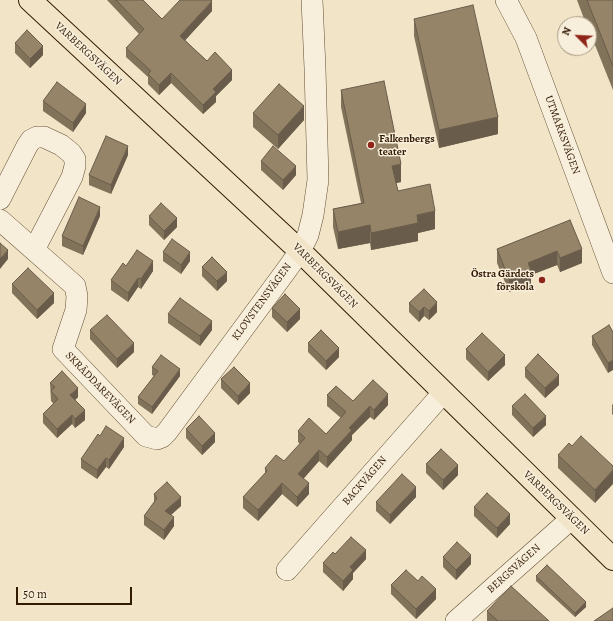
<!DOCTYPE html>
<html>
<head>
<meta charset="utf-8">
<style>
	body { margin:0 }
	#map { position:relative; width:613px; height:621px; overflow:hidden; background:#f2e5c7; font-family:Alegreya,serif }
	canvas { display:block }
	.north { position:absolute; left:557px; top:16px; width:40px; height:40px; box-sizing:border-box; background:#f7eedb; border:1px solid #a99a85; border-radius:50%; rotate:294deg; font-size:11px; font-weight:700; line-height:16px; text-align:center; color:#331b03 }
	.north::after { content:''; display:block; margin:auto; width:14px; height:18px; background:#8f2418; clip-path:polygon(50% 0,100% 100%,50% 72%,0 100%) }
	.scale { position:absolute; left:16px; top:587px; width:116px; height:18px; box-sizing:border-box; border:2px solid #331b03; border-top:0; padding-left:5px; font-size:12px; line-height:14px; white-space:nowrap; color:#331b03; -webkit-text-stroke:3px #f7eedb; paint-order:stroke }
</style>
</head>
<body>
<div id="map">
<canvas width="613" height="621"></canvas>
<div class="north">N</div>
<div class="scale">50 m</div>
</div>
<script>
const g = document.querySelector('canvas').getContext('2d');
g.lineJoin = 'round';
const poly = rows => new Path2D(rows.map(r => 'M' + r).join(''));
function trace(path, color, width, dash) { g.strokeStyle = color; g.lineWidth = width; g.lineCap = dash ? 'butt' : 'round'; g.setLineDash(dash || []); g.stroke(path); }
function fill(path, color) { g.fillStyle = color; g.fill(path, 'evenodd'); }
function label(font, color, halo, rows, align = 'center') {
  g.font = font + ' Alegreya,serif'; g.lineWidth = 3; g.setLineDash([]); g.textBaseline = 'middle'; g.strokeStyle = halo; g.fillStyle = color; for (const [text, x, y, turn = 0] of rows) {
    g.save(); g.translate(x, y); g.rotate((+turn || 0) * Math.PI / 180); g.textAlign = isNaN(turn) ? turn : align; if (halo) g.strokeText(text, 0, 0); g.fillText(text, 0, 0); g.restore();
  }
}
const minor = poly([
	[506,0,526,38,613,273],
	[0,199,27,146,31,140,37,137,44,137,61,145,71,153,75,159,75,166,72,177,34,250],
	[0,220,75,286,77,296,76,310,63,349,146,436,157,439,162,437,167,432,288,268,300,251,308,235,313,215,318,180,315,68,312,0],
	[287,570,443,393],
	[456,621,572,518]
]);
const major = poly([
	[30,0,300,251,613,559]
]);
trace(minor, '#634e34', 22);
trace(major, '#331b03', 24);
trace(minor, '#f7eedb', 21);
trace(major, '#f2e5c7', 22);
fill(poly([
	[107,0,143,0,162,19,212,11,185,40,207,61,232,80,216,96,216,102,203,114,171,83,159,95,148,84,148,77,126,57,126,48,139,34],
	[577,0,613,0,613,90,589,30,589,24,586,24],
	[414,19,498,134,439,148,414,36],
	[15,43,43,55,30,68,15,53],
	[341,90,401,182,396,183,398,191,435,229,418,233,418,241,371,250,370,243,338,249,333,227,333,209,361,203,341,107],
	[43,101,86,113,73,132,43,111],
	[253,113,304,120,278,149,253,127],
	[128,155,111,194,89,185,89,175],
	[261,161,296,175,283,190,261,170],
	[100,216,83,255,62,246,62,236],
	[149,216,177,227,164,240,149,225],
	[570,220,582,263,560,272,557,265,531,275,531,284,509,292,497,263,497,249],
	[163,252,190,261,181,274,163,261],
	[126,266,153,271,141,289,138,287,128,302,111,290,111,280],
	[202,267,227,281,217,291,202,276],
	[12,284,54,303,37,319,12,293],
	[424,289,437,312,429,320,424,316,419,322,409,312,409,303],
	[272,308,300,319,287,332,272,317],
	[168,314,212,330,200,346,168,323],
	[90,330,134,352,117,368,90,339],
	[613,332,608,373,592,345,592,336],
	[308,343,339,357,326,370,308,352],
	[466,349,505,365,488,381,466,359],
	[152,367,180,376,152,414,138,404,138,397,154,376,152,375],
	[525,368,559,385,545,398,525,377],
	[221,379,250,393,238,405,221,388],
	[50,383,78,397,75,400,85,420,75,428,72,424,57,438,43,423,43,414,54,404,51,401],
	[327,395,353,401,388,405,374,420,370,417,352,435,352,440,327,468,319,461,303,479,309,494,297,507,282,494,258,521,243,508,243,497,265,474,265,468,284,461,300,444,298,442,298,431,326,434,341,418,327,406],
	[613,404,613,415,612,414,612,405],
	[512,406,546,425,533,437,512,415],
	[186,429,215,442,202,455,186,438],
	[572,446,613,466,595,503,558,468,558,455],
	[124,447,109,469,106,467,97,479,81,468,81,459],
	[426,464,458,475,443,490,426,473],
	[154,494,181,506,171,515,174,526,164,540,144,525,144,516,154,503],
	[416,497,390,524,376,511,376,502],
	[474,507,510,524,497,538,474,516],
	[335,554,366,559,353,573,353,579,343,591,323,572,323,563],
	[443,557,471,564,456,580,443,567],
	[536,576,586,607,575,617,536,581],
	[391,585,436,599,416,619,391,594],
	[487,611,549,621,487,621]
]), '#81725a');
fill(poly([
	[212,1,212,11,180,46,180,36],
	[43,46,43,55,30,68,30,59],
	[232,70,232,80,216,96,216,102,203,114,203,105,213,89],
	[171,73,171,83,159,95,159,85],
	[86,104,86,113,73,132,73,123],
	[304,106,304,120,278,149,278,135],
	[498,117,498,134,439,148,439,130],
	[128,146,128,155,111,194,111,185],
	[401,164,401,182,392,184,392,166],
	[296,166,296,175,283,190,283,180],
	[100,207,100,216,83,255,83,246],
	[435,211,435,229,418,233,418,241,371,250,371,233,417,215],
	[177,218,177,227,164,240,164,231],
	[370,225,370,243,338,249,338,232],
	[582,249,582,263,560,272,560,258],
	[8,250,8,259,0,269,0,259],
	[557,251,557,265,531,275,531,284,509,292,509,279,528,263],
	[190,252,190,261,181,274,181,265],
	[153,261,153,271,141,289,141,279],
	[227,272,227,281,217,291,217,281],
	[138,278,138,287,128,302,128,293],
	[54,293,54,303,37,319,37,310],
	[437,302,437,312,429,320,429,311],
	[424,307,424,316,419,322,419,312],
	[300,309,300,319,287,332,287,322],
	[212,321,212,330,200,346,200,336],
	[134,343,134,352,117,368,117,359],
	[339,348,339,357,326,370,326,361],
	[505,355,505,365,488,381,488,372],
	[613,360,613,370,608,373,608,363],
	[180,369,180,376,152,414,152,407],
	[559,375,559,385,545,398,545,388],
	[250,383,250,393,238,405,238,396],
	[78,388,78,397,70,405,70,395],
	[388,394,388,405,374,420,374,410],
	[370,406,370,417,352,435,352,440,327,468,327,457,349,428],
	[85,410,85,420,75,428,75,419],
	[72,415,72,424,57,438,57,429],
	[546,416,546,425,533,437,533,428],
	[215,433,215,442,202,455,202,446],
	[124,438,124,447,109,469,109,460],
	[319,450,319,461,298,485,298,474],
	[106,458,106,467,97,479,97,470],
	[458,465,458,475,443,490,443,480],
	[613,470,613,484,595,503,595,490],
	[282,483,282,494,258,521,258,510],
	[309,483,309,494,297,507,297,497],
	[416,487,416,497,390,524,390,515],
	[181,497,181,506,165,520,165,511],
	[510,514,510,524,497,538,497,528],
	[174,517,174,526,164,540,164,530],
	[366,550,366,559,353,573,353,579,343,591,343,581,350,567],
	[471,555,471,564,456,580,456,570],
	[436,589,436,599,416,619,416,609],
	[586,602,586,607,575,617,575,613]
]), '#695c4a');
const building = poly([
	[116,0,143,0,162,19,180,0,211,0,212,1,180,36,207,61,215,52,232,70,213,89,216,92,203,105,171,73,159,85,148,74,151,71,126,48,144,29,116,0],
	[587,0,613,0,613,66,587,0],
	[473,5,498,117,439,130,414,19,473,5],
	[27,30,43,46,30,59,15,43,27,30],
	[384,81,401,164,392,166,398,191,430,184,435,211,417,215,418,223,371,233,370,225,338,232,333,209,364,203,341,90,384,81],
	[57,82,86,104,73,123,43,101,57,82],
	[279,84,304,106,278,135,253,113,279,84],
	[106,136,128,146,111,185,89,175,106,136],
	[273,146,296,166,283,180,261,161,273,146],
	[79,197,100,207,83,246,62,236,79,197],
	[161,203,177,218,164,231,149,216,161,203],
	[570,220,582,249,560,258,557,251,528,263,531,270,509,279,497,249,570,220],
	[172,239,190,252,181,265,163,252,172,239],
	[0,243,8,250,0,259,0,243],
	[137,250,153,261,141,279,138,278,128,293,111,280,123,263,126,266,137,250],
	[212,257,227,272,217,281,202,267,212,257],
	[28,268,54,293,37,310,12,284,28,268],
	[424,289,437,302,429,311,424,307,419,312,409,303,424,289],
	[285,294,300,309,287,322,272,308,285,294],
	[180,298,212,321,200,336,168,314,180,298],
	[107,315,134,343,117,359,90,330,107,315],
	[609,325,613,332,613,360,608,363,592,336,609,325],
	[321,330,339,348,326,361,308,343,321,330],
	[482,333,505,355,488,372,466,349,482,333],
	[538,354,559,375,545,388,525,368,538,354],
	[161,355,180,369,152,407,138,397,158,371,152,367,161,355],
	[234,367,250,383,238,396,221,379,234,367],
	[62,371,78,388,70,395,85,410,75,419,72,415,57,429,43,414,58,399,51,391,55,387,50,383,62,371],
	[373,380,388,394,374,410,370,406,349,428,352,430,327,457,319,450,298,474,309,483,297,497,282,483,258,510,243,497,267,471,265,468,276,455,284,461,305,438,298,431,309,418,326,434,346,412,327,395,336,386,353,401,373,380],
	[525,394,546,416,533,428,512,406,525,394],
	[199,416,215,433,202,446,186,429,199,416],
	[106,426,124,438,109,460,106,458,97,470,81,459,98,434,100,436,106,426],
	[581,436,613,466,613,470,595,490,558,455,569,443,572,446,581,436],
	[441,449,458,465,443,480,426,464,441,449],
	[402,474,416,487,390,515,376,502,402,474],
	[167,482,181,497,165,511,174,517,164,530,144,516,157,498,154,494,167,482],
	[487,493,510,514,497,528,474,507,487,493],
	[351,537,366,550,350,567,353,570,343,581,323,563,333,552,335,554,351,537],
	[457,542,471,555,456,570,443,557,457,542],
	[547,565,586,602,575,613,536,576,547,565],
	[406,570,418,581,422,576,436,589,416,609,391,585,406,570],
	[511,586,549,621,498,621,487,611,511,586],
	[613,608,613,621,594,621,613,608]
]);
fill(building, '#968469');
trace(building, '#695c4a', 1);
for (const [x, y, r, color] of [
	[371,145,4,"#8f2418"],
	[542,280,4,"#8f2418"]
]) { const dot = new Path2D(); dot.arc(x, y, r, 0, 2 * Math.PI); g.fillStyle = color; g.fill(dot); trace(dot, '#f7eedb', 1.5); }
label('11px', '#331b03', '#f7eedb', [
	["VARBERGSVÄGEN",88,54,43],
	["UTMARKSVÄGEN",562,135,70],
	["VARBERGSVÄGEN",325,276,45],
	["KLOVSTENSVÄGEN",262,302,-54],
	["SKRÄDDAREVÄGEN",100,388,46],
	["BACKVÄGEN",365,481,-49],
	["VARBERGSVÄGEN",556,503,44],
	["BERGSVÄGEN",514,569,-42]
]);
label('bold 11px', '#331b03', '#f7eedb', [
	["Falkenbergs",379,139],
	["teater",379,152],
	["Östra Gärdets",534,274,"right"],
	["förskola",534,287,"right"]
], 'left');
</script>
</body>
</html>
